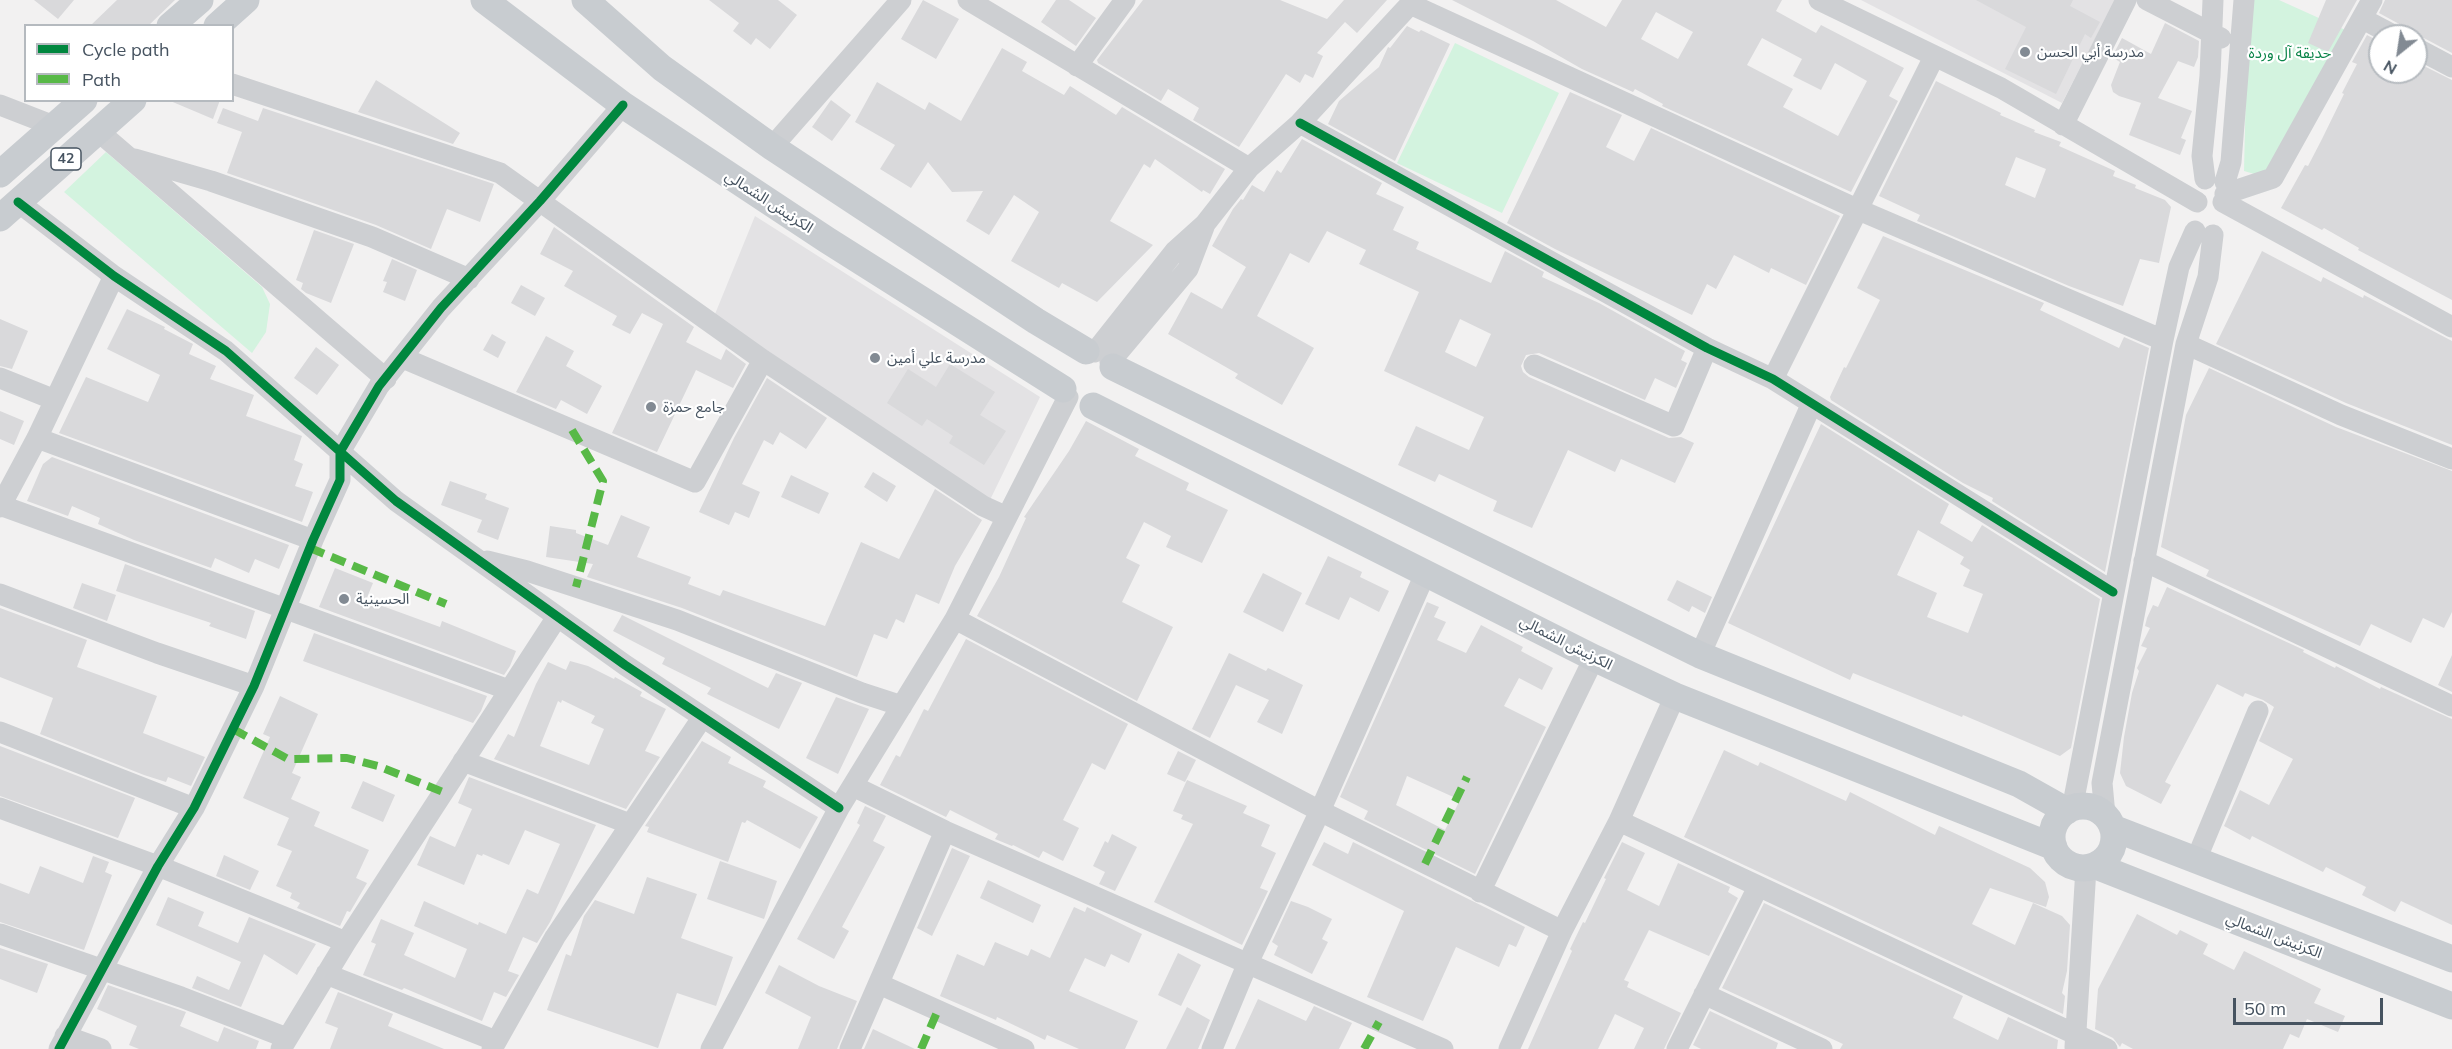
<!DOCTYPE html>
<html>
<head>
<meta charset="utf-8">
<style>
	body { margin:0 }
	#map { position:relative; width:2452px; height:1049px; overflow:hidden; background:#f2f1f1; font-family:Mulish,sans-serif }
	canvas { display:block }
	.legend { position:absolute; left:24px; top:24px; width:210px; height:78px; box-sizing:border-box; background:#fff; border:2px solid #b5babf; margin:0; padding:8px 10px; list-style:none; font-size:18px; color:#465360 }
	.legend li { display:flex; align-items:center; gap:12px; height:30px }
	.legend b { width:30px; border:2px solid #b5babf }
	.north { position:absolute; left:2368px; top:24px; width:60px; height:60px; box-sizing:border-box; background:#fff; border:2px solid #b5babf; border-radius:50%; rotate:210deg; font-size:16px; font-weight:700; line-height:24px; text-align:center; color:#465360 }
	.north::after { content:''; display:block; margin:auto; width:21px; height:27px; background:#828a93; clip-path:polygon(50% 0,100% 100%,50% 72%,0 100%) }
	.scale { position:absolute; left:2233px; top:998px; width:150px; height:27px; box-sizing:border-box; border:3px solid #465360; border-top:0; padding-left:8px; font-size:18px; line-height:21px; white-space:nowrap; color:#465360; -webkit-text-stroke:4px #fff; paint-order:stroke }
</style>
</head>
<body>
<div id="map">
<canvas width="2452" height="1049"></canvas>
<ul class="legend">
<li><b style="height:8px;background:#00873e"></b>Cycle path</li>
<li><b style="height:8px;background:#58b947"></b>Path</li>
</ul>
<div class="north">N</div>
<div class="scale">50 m</div>
</div>
<script>
const g = document.querySelector('canvas').getContext('2d');
g.lineJoin = 'round';
function fill(path, color) { g.fillStyle = color; g.fill(path, 'evenodd'); }
const poly = rows => new Path2D(rows.map(r => 'M' + r).join(''));
function trace(path, color, width, dash) { g.strokeStyle = color; g.lineWidth = width; g.lineCap = dash ? 'butt' : 'round'; g.setLineDash(dash || []); g.stroke(path); }
function label(font, color, halo, rows, align = 'center') {
  g.font = font + ' Mulish,"Noto Sans Arabic",sans-serif'; g.lineWidth = 4.5; g.setLineDash([]); g.textBaseline = 'middle'; g.strokeStyle = halo; g.fillStyle = color; for (const [text, x, y, turn = 0] of rows) {
    g.save(); g.translate(x, y); g.rotate((+turn || 0) * Math.PI / 180); g.textAlign = isNaN(turn) ? turn : align; if (halo) g.strokeText(text, 0, 0); g.fillText(text, 0, 0); g.restore();
  }
}
fill(poly([
	[1861,0,2115,0,2062,103],
	[755,216,1040,397,989,502,713,319]
]), '#e3e2e4');
fill(poly([
	[2248,0,2279,0,2352,33,2268,178,2244,171],
	[1455,43,1559,93,1502,213,1397,163],
	[106,152,262,287,270,304,266,332,252,353,64,192]
]), '#d3f3df');
fill(poly([
	[34,0,74,0,58,19],
	[117,0,175,0,148,26,90,26],
	[709,0,778,0,797,15,770,49,756,38,751,45,733,31,739,23],
	[923,0,959,19,936,59,901,39],
	[1056,0,1069,0,1096,18,1076,46,1041,22],
	[1143,0,1280,0,1327,19,1344,0,1387,0,1357,33,1345,22,1317,53,1323,56,1313,78,1305,74,1300,83,1286,74,1239,147,1193,120,1199,108,1168,89,1161,101,1098,63,1097,60],
	[1452,0,1556,0,1606,27,1622,0,1782,0,1776,11,1816,33,1821,25,1904,68,1889,96,1898,101,1851,192,1662,106,1663,104,1635,89,1633,92,1582,69,1533,41],
	[1656,12,1693,32,1678,59,1641,39],
	[1762,38,1802,59,1793,76,1821,90,1835,63,1867,81,1838,136,1783,107,1793,89,1747,65],
	[1976,0,2073,0,2070,6,2100,22,2091,38,2085,34,2056,94,2005,69,2026,27],
	[2326,0,2357,0,2328,52,2308,43],
	[2385,0,2452,0,2452,53,2422,37,2408,36,2401,25,2379,13],
	[2165,23,2199,41,2198,57,2194,67,2178,61,2158,98,2192,111,2181,138,2186,140,2180,155,2129,135,2141,103,2119,96,2113,92,2111,85,2120,62,2112,57,2122,38,2151,54],
	[1407,26,1419,32,1421,30,1450,44,1395,161,1328,124,1339,101,1379,67,1388,47,1390,48],
	[2367,35,2380,42,2380,72,2416,72,2416,62,2452,80,2452,300,2358,250,2359,248,2324,228,2322,230,2281,208,2305,165,2308,166,2322,139,2344,94,2342,93,2357,64,2352,62],
	[1002,48,1027,62,1022,71,1064,95,1070,86,1116,115,1122,107,1225,169,1210,194,1203,190,1202,192,1155,159,1150,168,1144,164,1110,221,1153,245,1097,302,1062,283,1059,288,1011,261,1039,212,1014,195,989,235,966,221,983,191,952,192,928,162,911,188,880,169,895,145,855,122,877,82,925,110,929,102,961,121],
	[376,80,460,133,453,144,358,112],
	[1936,81,2001,113,2000,115,2035,130,2034,132,2061,142,2059,146,2115,171,2113,176,2136,185,2135,188,2165,200,2171,207,2159,263,2140,259,2123,306,2069,286,1917,221,1920,215,1879,196],
	[2016,157,2046,169,2035,198,2005,185],
	[1570,92,1622,115,1606,147,1634,161,1651,128,1840,216,1806,285,1771,268,1769,273,1734,255,1716,289,1707,284,1692,315,1555,249,1507,223],
	[168,100,220,100,213,119],
	[831,100,851,115,832,141,812,127],
	[223,108,258,121,263,108,494,184,480,222,447,209,431,249,376,225,227,173,242,132,217,123],
	[1302,139,1382,183,1376,194,1404,207,1393,230,1419,242,1416,249,1491,283,1505,251,1544,272,1542,277,1599,303,1685,351,1681,360,1687,363,1676,388,1655,378,1645,400,1539,353,1526,355,1521,366,1523,372,1529,377,1669,438,1681,437,1694,443,1675,483,1621,459,1615,472,1568,450,1532,528,1493,511,1497,501,1439,474,1435,482,1398,465,1416,426,1469,450,1484,417,1384,371,1419,292,1359,264,1366,250,1327,231,1309,263,1290,253,1257,316,1314,348,1282,405,1235,378,1238,374,1168,334,1191,292,1222,309,1246,267,1212,246,1233,209,1241,199,1243,200,1252,185,1264,192,1277,170,1281,173],
	[1460,319,1491,334,1476,367,1445,352],
	[554,227,694,327,686,342,721,360,726,349,746,364,733,388,696,370,657,452,612,433,663,324,642,313,630,334,612,325,617,316,564,286,573,271,540,254],
	[314,230,354,244,331,303,306,293,301,289,303,283,296,280],
	[1883,236,2044,303,2040,310,2119,348,2124,337,2149,348,2105,572,1992,501,1993,498,1963,483,1831,400,1830,397,1844,367,1846,368,1880,300,1857,288],
	[2262,251,2321,282,2323,277,2363,298,2364,295,2452,341,2452,445,2346,403,2216,344],
	[392,259,417,270,405,301,383,292,387,282,383,281],
	[521,285,545,298,535,316,511,303],
	[127,309,165,327,164,329,193,344,189,354,216,366,210,379,254,395,246,416,302,436,294,460,303,464,295,486,313,492,302,522,59,433,86,377,148,402,160,375,107,349],
	[0,319,28,331,12,369,0,366],
	[492,334,506,342,498,358,483,350],
	[546,336,574,351,566,366,602,386,587,414,561,400,556,409,516,392],
	[316,347,339,365,317,395,294,378],
	[950,364,995,392,980,415,1006,431,984,465,949,443,953,436,927,419,922,426,887,403,908,369,936,387],
	[2209,368,2336,427,2452,471,2452,612,2444,628,2423,618,2411,643,2371,624,2360,646,2206,576,2209,570,2161,547,2186,415],
	[767,378,827,418,806,449,780,432,773,445,764,440,742,484,760,492,749,518,735,512,729,525,699,512,734,438],
	[0,411,24,421,14,445,0,439],
	[1086,421,1139,449,1135,456,1189,483,1186,490,1228,510,1202,563,1166,547,1171,536,1144,522,1126,558,1140,565,1122,602,1173,627,1137,701,977,616,999,577,1026,518,1024,517,1069,451],
	[1821,424,1949,504,1940,523,1972,542,1982,525,2100,599,2071,748,2060,756,1963,715,1962,717,1853,673,1850,680,1728,623],
	[1918,530,1964,557,1960,564,1970,570,1963,586,1983,594,1968,633,1927,617,1937,593,1897,575],
	[52,457,289,545,279,569,255,559,249,573,215,558,211,568,134,540,98,524,100,518,72,506,68,516,27,501,43,464],
	[873,472,896,486,887,502,864,487],
	[791,475,829,493,819,514,781,497],
	[450,481,487,494,485,499,509,508,498,540,477,532,482,520,441,505],
	[935,489,982,520,955,566,939,604,916,594,904,623,896,619,887,639,874,634,857,677,682,608,587,577,593,564,546,557,550,526,576,530,576,533,608,545,621,515,650,527,637,557,691,577,688,584,720,596,723,590,825,626,861,542,899,559],
	[1328,556,1362,572,1360,577,1389,591,1379,612,1350,597,1339,620,1305,604],
	[125,564,255,611,246,639,209,626,211,623,116,591],
	[335,568,373,583,366,600,440,627,442,621,516,651,510,666,504,675,319,607],
	[1263,573,1302,593,1283,632,1243,612],
	[1677,580,1712,597,1705,613,1692,606,1689,612,1667,600],
	[82,583,116,595,107,621,73,608],
	[2167,587,2304,650,2303,652,2335,668,2336,666,2380,689,2381,687,2452,719,2452,925,2401,901,2395,912,2362,895,2366,887,2326,867,2323,872,2252,836,2250,840,2224,826,2240,790,2269,805,2293,759,2259,741,2274,707,2263,700,2245,693,2243,697,2217,684,2165,782,2171,785,2161,804,2126,786,2120,773,2124,737,2132,693,2139,671,2137,668,2147,648,2141,646,2150,628,2145,626,2147,618,2153,605,2158,607],
	[1427,602,1439,607,1434,617,1446,622,1437,640,1466,653,1481,625,1523,647,1521,651,1553,668,1542,690,1519,678,1504,706,1546,727,1475,874,1364,819,1368,811,1340,797],
	[1407,776,1460,800,1445,830,1396,805],
	[0,608,87,640,77,667,157,696,143,733,205,757,191,786,168,777,166,782,144,775,40,734,53,698,0,677],
	[622,615,768,688,776,673,802,683,779,729,707,694,711,688,662,664,665,658,613,631],
	[314,633,487,696,481,711,473,723,303,661],
	[966,639,1128,724,1105,770,1092,763,1063,820,1079,828,1063,861,1043,851,1039,858,1013,845,1012,846,995,839,998,834,950,810,946,817,880,785,896,755,900,757,924,709,928,711],
	[1229,653,1266,671,1268,668,1303,685,1282,734,1257,722,1269,700,1236,685,1210,738,1192,729],
	[2452,655,2452,692,2438,685],
	[570,661,588,666,614,679,615,677,642,692,640,696,666,709,645,751,660,757,626,809,494,759,508,734,514,737,536,684,548,662,566,670],
	[562,700,595,716,591,723,604,729,589,765,540,746,558,701,561,703],
	[280,696,318,714,292,773,301,777,291,799,320,812,314,826,369,850,356,878,367,883,350,912,347,911,340,926,297,908,300,903,290,898,292,893,276,886,292,851,277,845,289,818,243,798,270,737,263,734],
	[836,697,869,709,838,774,806,758],
	[702,741,731,757,728,763,766,781,763,787,818,817,800,849,747,820,745,823,742,822,728,862,647,832,649,827,645,826],
	[0,746,135,798,118,838,0,796],
	[1724,750,1758,766,1760,762,1846,801,1850,792,1935,835,1939,826,2030,868,2045,882,2049,897,2046,907,1990,888,1972,924,2015,945,2033,903,2062,916,2070,925,2067,971,2062,993,2065,996,2063,1014,1684,837],
	[1178,751,1196,760,1185,782,1167,774],
	[469,777,596,825,550,922,537,943,523,937,508,971,519,975,506,997,494,992,482,1021,404,988,402,990,363,975,376,944,371,942,381,919,414,933,404,955,455,978,467,949,414,926,424,901,478,925,479,922,506,934,527,889,538,894,560,844,525,830,509,865,483,854,482,856,477,854,464,885,417,865,430,836,455,847,472,809,458,803],
	[1187,780,1247,806,1243,813,1270,825,1261,846,1276,853,1260,888,1268,891,1242,945,1154,902,1193,824,1181,819,1183,815,1173,811],
	[363,781,395,795,383,822,351,808],
	[865,806,886,816,873,841,885,847,842,927,849,931,834,959,797,939,860,825,857,823],
	[1112,834,1137,847,1115,891,1099,884,1105,872,1093,866,1105,841,1108,843],
	[1324,842,1348,854,1353,842,1525,927,1516,947,1509,944,1499,967,1456,947,1423,1021,1367,997,1404,911,1312,865],
	[1622,842,1645,853,1627,890,1659,906,1678,863,1730,887,1728,892,1738,898,1709,956,1649,930,1624,980,1629,982,1627,987,1681,1013,1664,1049,1634,1049,1644,1028,1615,1014,1598,1049,1528,1049,1572,951,1570,949,1583,922,1585,923,1606,879,1604,878],
	[952,848,970,856,932,936,917,928],
	[224,855,259,871,250,890,216,876],
	[93,856,109,862,105,872,112,875,84,950,0,922,0,883,29,894,40,866,83,883],
	[720,861,777,881,764,919,707,899],
	[647,877,697,894,681,938,733,957,716,1006,677,993,658,1048,547,1010,566,954,571,956,584,916,595,900,634,914],
	[988,880,1041,905,1033,923,980,898],
	[168,897,204,912,198,926,238,943,249,917,316,944,297,975,264,954,241,1007,192,988,197,976,229,990,241,962,156,925],
	[1291,901,1308,907,1332,919,1322,939,1328,942,1312,974,1274,955,1278,946,1272,942],
	[1764,903,1963,996,1953,1018,1998,1040,2008,1017,2058,1040,2057,1049,1840,1049,1843,1044,1722,988],
	[1074,907,1085,912,1087,907,1142,934,1129,963,1111,954,1105,967,1085,958,1069,991,1138,1021,1125,1049,1079,1049,1047,1035,1045,1040,997,1017,996,1020,940,996,957,954,984,966,995,942,1028,956,1031,949,1050,958],
	[2137,914,2177,935,2180,930,2208,944,2203,954,2234,970,2244,951,2321,989,2314,1003,2345,1016,2338,1032,2307,1019,2299,1038,2290,1034,2283,1049,2133,1049,2122,1043,2120,1047,2113,1038,2095,1029,2098,989],
	[0,948,48,964,37,993,0,979],
	[1178,953,1201,965,1181,1006,1158,995],
	[779,965,819,986,857,1001,837,1049,798,1049,811,1017,765,993],
	[108,985,186,1012,180,1026,218,1042,224,1027,259,1041,256,1049,139,1049,129,1045,137,1026,97,1009],
	[338,992,393,1014,388,1026,444,1049,330,1049,338,1028,325,1023],
	[1258,999,1306,1021,1314,1006,1352,1023,1339,1049,1235,1049],
	[1187,1007,1210,1020,1201,1042,1198,1049,1166,1049],
	[1710,1011,1778,1043,1776,1049,1701,1049,1693,1045],
	[873,1029,915,1049,864,1049]
]), '#d9d9db');
trace(poly([
	[968,0,1249,168],
	[1819,0,2001,88,2197,202],
	[2147,0,2221,38],
	[1410,4,1859,210,2163,340],
	[2363,19,2395,36],
	[2416,48,2452,67],
	[1077,66,1125,0],
	[232,84,500,173,763,360,983,506,1005,516],
	[0,105,54,126],
	[1300,123,1707,348,1773,379,2113,592],
	[2063,125,2126,0],
	[98,131,386,379],
	[772,147,901,0],
	[135,159,211,181,372,237,469,279],
	[2205,179,2202,156,2210,76,2213,0],
	[2225,182,2231,162,2244,0],
	[2225,194,2273,178,2372,0],
	[18,202,114,276,226,351,396,501,625,665,839,808],
	[2223,202,2452,327],
	[2186,344,2341,415,2452,459],
	[1095,352,1175,251,1205,224,1249,168,1300,123,1414,0],
	[403,358,695,482,763,360],
	[1110,362,1188,269,1204,227],
	[1534,365,1674,426,1707,348],
	[0,378,55,400],
	[1773,379,1934,57],
	[37,438,313,540],
	[0,505,509,690],
	[0,507,37,438,114,276],
	[487,561,527,571,677,620,862,693,902,706],
	[2144,561,2452,706],
	[0,594,157,653,254,686],
	[955,619,1320,811,1562,931],
	[1700,655,1812,403],
	[0,732,194,808],
	[463,761,630,824],
	[853,786,945,831,1443,1049],
	[0,808,158,866,346,942],
	[2072,809,2163,340,2179,267,2195,231],
	[2105,815,2102,783,2186,344,2208,277,2213,235],
	[1619,821,2107,1049],
	[2196,860,2258,711],
	[1480,892,1594,658],
	[0,934,181,997,287,1038],
	[326,974,496,1041],
	[879,984,1024,1049],
	[1704,994,1822,1049],
	[65,1036,101,1049],
	[2075,1047,2086,868],
	[59,1049,158,866,194,808,254,686,313,540,340,480,340,452,379,386,441,308,540,201,623,105],
	[281,1049,346,942,557,617],
	[492,1049,555,937,702,718],
	[711,1049,839,808,955,619,1068,397],
	[850,1049,945,831],
	[1212,1049,1247,965,1320,811,1426,572],
	[1509,1049,1562,931,1619,821,1675,696],
	[1677,1049,1758,887]
]), '#cdcfd2', 21);
trace(poly([
	[484,0,623,105,827,240,1063,389],
	[585,0,662,68,772,147,1036,321,1086,351],
	[170,26,200,0],
	[217,26,246,0],
	[0,174,84,100],
	[0,218,133,100],
	[1113,367,1700,655,2019,784,2067,811],
	[1093,406,1594,658,1675,696,2054,847],
	'2052 837a31 31 0 1 1 62 0a31 31 0 1 1-62 0Z',
	[2113,828,2452,959],
	[2096,866,2452,1006]
]), '#c8ccd0', 27);
trace(poly([
	[572,430,603,481,576,587],
	[310,548,446,604],
	[233,729,288,759,347,758,378,766,443,792],
	[1425,864,1467,777],
	[921,1049,938,1010],
	[1364,1049,1379,1022]
]), '#58b947', 8, [15, 8]);
trace(poly([
	[1300,123,1707,348,1773,379,2113,592],
	[18,202,114,276,226,351,396,501,625,665,839,808],
	[59,1049,158,866,194,808,254,686,313,540,340,480,340,452,379,386,441,308,540,201,623,105]
]), '#00873e', 9);
for (const [x, y, r, color] of [
	[2025,52,6,"#828a93"],
	[875,358,6,"#828a93"],
	[651,407,6,"#828a93"],
	[344,599,6,"#828a93"]
]) { const dot = new Path2D(); dot.arc(x, y, r, 0, 2 * Math.PI); g.fillStyle = color; g.fill(dot); trace(dot, '#fff', 2); }
for (const [x, y, w] of [
	[66,159,30]
]) { const box = new Path2D(); box.roundRect(x - w / 2, y - 11, w, 22, 4.5); g.fillStyle = '#fff'; g.fill(box); trace(box, '#465360', 1.5); }
label('bold 14px', '#465360', null, [
	["42",66,159]
]);
label('15px', '#465360', '#fff', [
	["مدرسة أبي الحسن",2037,52],
	["مدرسة علي أمين",887,358],
	["جامع حمزة",663,407],
	["الحسينية",356,599]
], 'left');
label('15px', '#0c854a', '#fff', [
	["حديقة آل وردة",2290,53]
]);
label('15px', '#465360', '#fff', [
	["الكرنيش الشمالي",769,202,33],
	["الكرنيش الشمالي",1566,643,27],
	["الكرنيش الشمالي",2274,936,21]
]);
</script>
</body>
</html>
